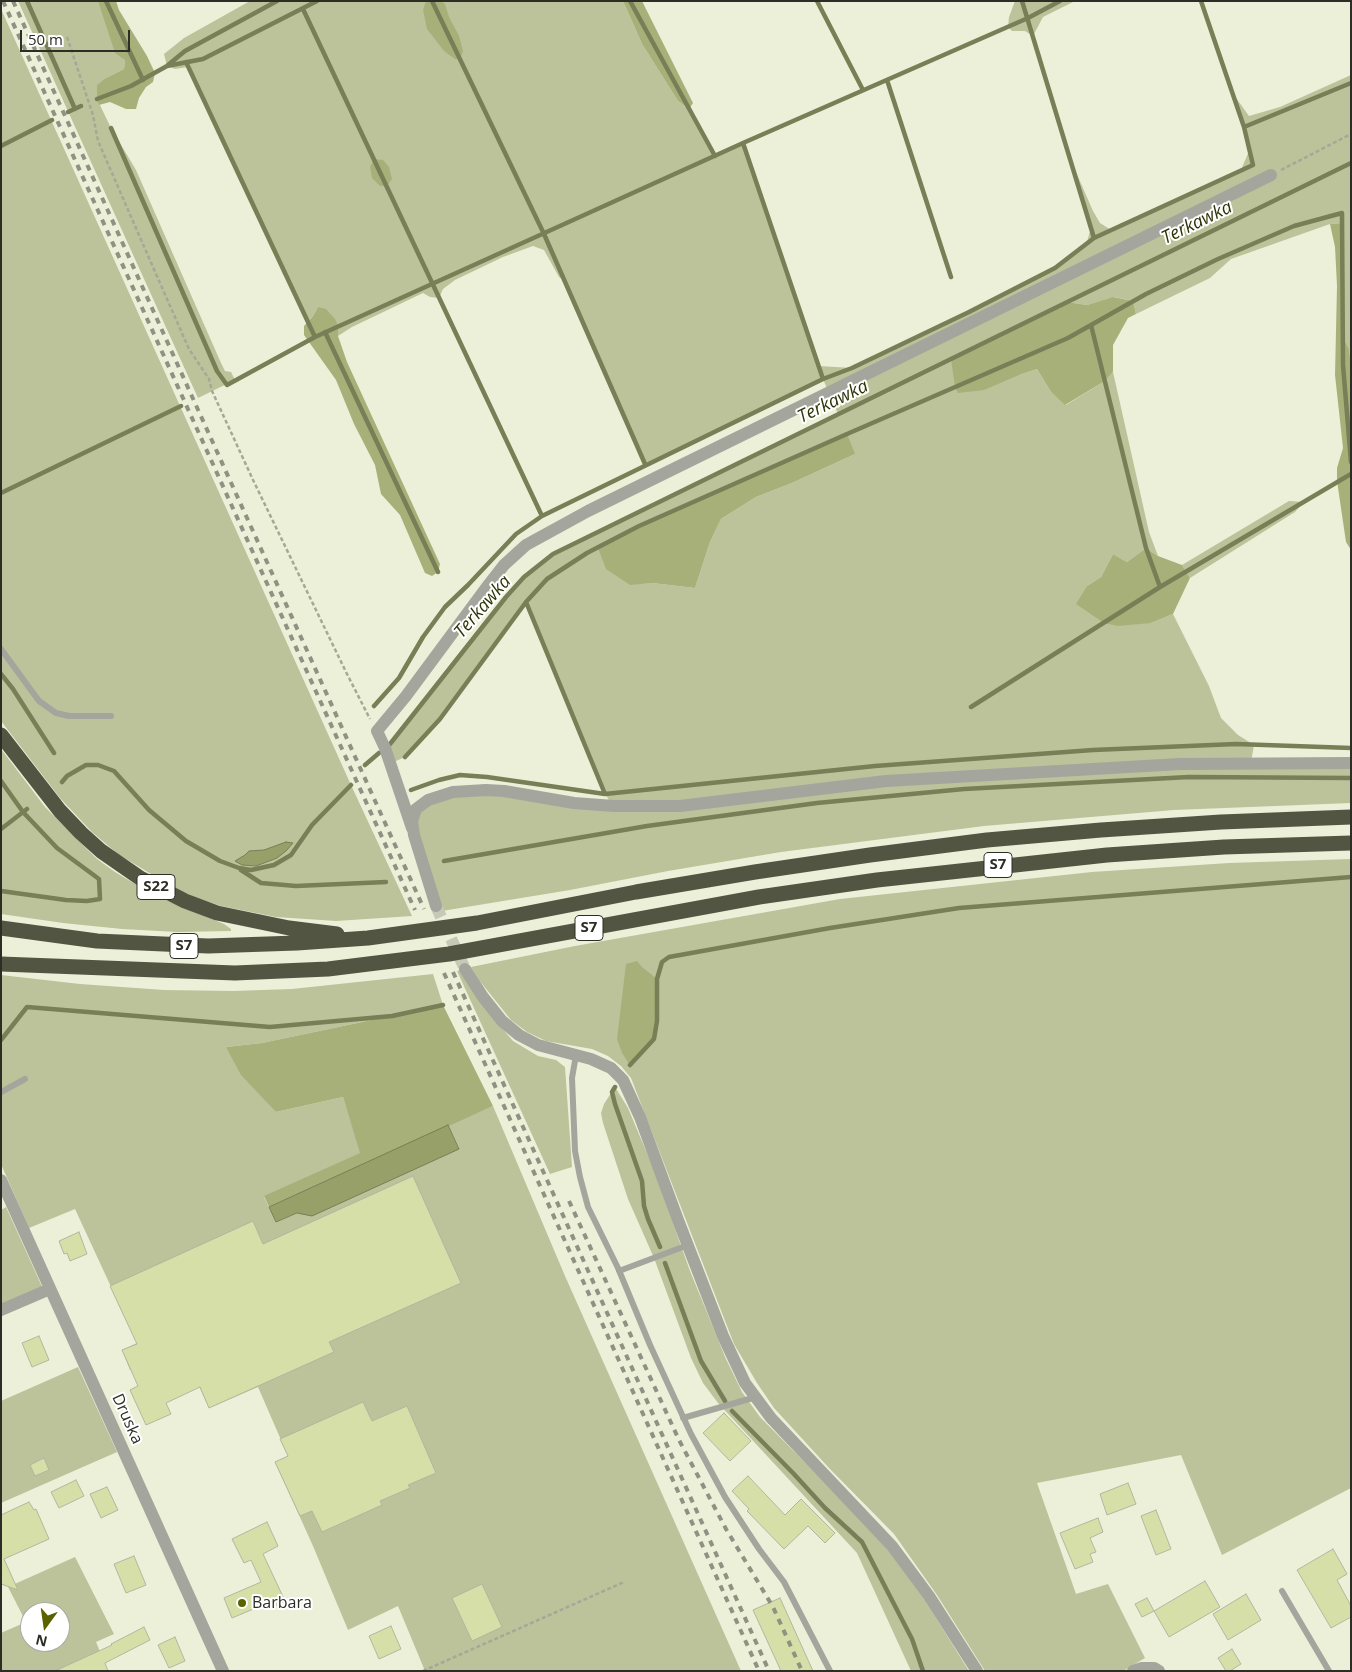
<!DOCTYPE html>
<html>
<head>
<meta charset="utf-8">
<style>
	body { margin:0 }
	#map { position:relative; width:1352px; height:1672px; overflow:hidden; background:#ecf0d9; font-family:"Open Sans",sans-serif }
	canvas { display:block }
	.frame { position:absolute; inset:0; border:2px solid #2c2d25; pointer-events:none }
	.north { position:absolute; left:20px; top:1602px; width:50px; height:50px; box-sizing:border-box; background:#fff; border:1px solid #ababa8; border-radius:50%; rotate:194deg; font-size:14px; font-weight:700; line-height:20px; text-align:center; color:#2c2d25 }
	.north::after { content:''; display:block; margin:auto; width:18px; height:22px; background:#5a6200; clip-path:polygon(50% 0,100% 100%,50% 72%,0 100%) }
	.scale { position:absolute; left:20px; top:30px; width:110px; height:22px; box-sizing:border-box; border:2px solid #2c2d25; border-top:0; padding-left:6px; font-size:15px; line-height:18px; white-space:nowrap; color:#2c2d25; -webkit-text-stroke:4px #fff; paint-order:stroke }
</style>
</head>
<body>
<div id="map">
<canvas width="1352" height="1672"></canvas>
<div class="frame"></div>
<div class="north">N</div>
<div class="scale">50 m</div>
</div>
<script>
const g = document.querySelector('canvas').getContext('2d');
g.lineJoin = 'round';
function fill(path, color) { g.fillStyle = color; g.fill(path, 'evenodd'); }
const poly = rows => new Path2D(rows.map(r => 'M' + r).join(''));
function trace(path, color, width, dash) { g.strokeStyle = color; g.lineWidth = width; g.lineCap = dash ? 'butt' : 'round'; g.setLineDash(dash || []); g.stroke(path); }
function label(font, color, halo, rows, align = 'center') {
  g.font = font + ' "Open Sans",sans-serif'; g.lineWidth = 4; g.setLineDash([]); g.textBaseline = 'middle'; g.strokeStyle = halo; g.fillStyle = color; for (const [text, x, y, turn = 0] of rows) {
    g.save(); g.translate(x, y); g.rotate((+turn || 0) * Math.PI / 180); g.textAlign = isNaN(turn) ? turn : align; if (halo) g.strokeText(text, 0, 0); g.fillText(text, 0, 0); g.restore();
  }
}
fill(poly([
	[18,1,98,1,125,60,124,69,106,78,97,99,111,128,136,170,221,363,225,371,231,372,235,380,198,398],
	[250,1,623,1,642,44,678,101,689,109,715,156,743,143,819,366,852,368,1055,268,1081,249,1086,245,1091,228,1072,163,1093,211,1100,223,1111,230,1241,170,1249,151,1244,127,1231,91,1249,116,1280,107,1351,75,1351,364,1349,349,1342,335,1342,223,1330,224,1231,259,1210,278,1136,314,1133,301,1114,297,1087,305,1067,302,1019,375,1037,369,1051,392,1066,405,1105,381,1113,372,1149,532,1158,556,1146,548,1127,562,1113,554,1101,577,1087,586,1151,623,1173,614,1209,686,1221,718,1238,735,1254,745,1251,762,1351,763,1351,803,1174,810,984,826,781,852,668,871,570,890,442,911,413,815,453,792,613,806,605,794,526,602,440,719,420,743,405,757,396,761,388,758,385,748,390,744,506,597,524,577,553,554,838,414,823,379,645,464,565,281,559,277,544,250,533,246,503,257,455,280,443,289,439,298,430,297,423,293,352,327,338,336,338,327,318,307,313,316,307,322,188,67,175,69,167,66,164,54,184,38],
	[855,454,792,483,756,497,721,519,710,542,695,588,652,583,630,584,598,548],
	[1015,1,1058,2,1075,1,1043,17,1033,36,1025,31,1012,31,1008,27,1009,17],
	[1,9,351,785,412,916,336,921,276,917,221,906,194,897,169,885,118,854,92,832,60,798,1,721],
	[1289,501,1304,502,1295,512,1190,578,1182,565],
	[1,749,45,807,97,859,115,872,150,893,224,924,231,929,231,931,177,932,122,929,63,923,1,914],
	[1351,859,1351,1488,1222,1555,1181,1455,1037,1483,1076,1594,1108,1584,1145,1658,1123,1671,985,1671,937,1595,894,1534,829,1468,774,1408,757,1383,734,1344,631,1078,621,1066,608,1056,592,1049,546,1041,527,1032,511,1020,479,980,471,967,575,946,840,899,1092,872,1229,863],
	[460,970,495,1020,513,1041,538,1056,556,1060,565,1067,572,1167,550,1174,457,971],
	[433,974,443,1005,262,1043,226,1047,276,1112,343,1097,361,1153,264,1197,276,1222,459,1148,448,1125,493,1106,565,1276,741,1671,425,1671,398,1606,348,1630,313,1546,275,1462,288,1456,258,1387,209,1408,181,1347,130,1370,122,1350,137,1343,75,1209,29,1228,1,1164,1,975,80,984,164,990,233,991,292,989],
	[615,1087,628,1108,654,1170,690,1271,726,1359,742,1392,760,1417,865,1523,889,1551,924,1599,969,1671,911,1671,857,1553,718,1403,703,1383,691,1358,654,1258,628,1199,603,1123,601,1113,604,1104],
	[6,1207,44,1291,1,1310,1,1210],
	[78,1367,117,1452,1,1503,1,1401],
	[75,1557,114,1634,96,1642,108,1671,1,1671,1,1633,26,1622,8,1587],
	[30,1612,60,1612,60,1642,30,1642]
]), '#bcc29a');
fill(poly([
	[98,1,116,1,119,10,147,56,155,73,153,82,146,87,139,98,136,109,126,109,110,102,99,105,97,99,97,85,106,78,124,69,125,60,115,53],
	[426,1,441,1,445,4,449,17,459,36,463,51,460,59,455,59,444,51,427,29,423,10],
	[623,1,642,1,693,103,689,109,678,101,642,44],
	[374,159,383,160,389,167,392,179,387,186,380,186,372,178,370,167],
	[1342,223,1342,335,1349,349,1351,364,1351,550,1346,542,1337,481,1337,468,1343,448,1335,375,1337,286,1335,247,1330,224],
	[1113,297,1133,301,1136,314,1128,318,1113,345,1113,372,1105,381,1065,405,1051,392,1037,369,1019,375,984,390,958,393,955,387,951,359,1067,302,1087,305],
	[318,307,326,309,335,319,338,326,338,336,347,362,440,564,438,572,432,576,425,573,400,515,381,494,375,465,354,424,336,380,304,335,304,326,313,316],
	[847,434,855,454,792,483,756,497,721,519,710,542,695,588,652,583,630,585,606,569,598,548,639,526],
	[1146,548,1158,556,1182,565,1190,578,1173,614,1151,623,1118,626,1104,623,1076,604,1087,586,1101,577,1113,554,1127,562],
	[637,961,642,967,657,979,657,1021,654,1039,630,1065,622,1053,617,1039,626,964],
	[443,1005,493,1106,269,1207,264,1196,360,1153,343,1097,276,1112,241,1075,226,1047,262,1043]
]), '#a8b07a');
const water = poly([
	[286,842,293,843,286,851,277,858,256,866,242,865,235,861,245,855,249,851,264,850,286,842],
	[448,1125,459,1149,312,1216,297,1213,276,1222,269,1207,448,1125]
]);
fill(water, '#98a06a');
trace(water, '#787e55', 1);
trace(poly([
	[27,1,75,109],
	[106,1,143,80],
	[432,1,544,234,645,464],
	[630,1,715,156],
	[817,1,863,90],
	[1022,1,1094,238],
	[303,9,542,516],
	[186,62,315,337],
	[168,65,185,51,277,1],
	[887,80,951,277],
	[97,99,131,86,167,66,203,59,317,1],
	[68,112,81,106],
	[1244,127,1351,83],
	[111,128,217,371,227,385,315,337,743,143,1028,18,1060,1],
	[743,143,823,379],
	[1,146,52,120],
	[1091,325,1146,548,1160,587],
	[325,332,438,572],
	[1,493,181,406],
	[526,602,605,794],
	[1,674,13,689,54,753],
	[374,706,399,678,423,637,445,607,468,585,516,534,542,516,823,379,852,368,969,312,1055,268,1094,238,1253,165,1244,127,1201,1],
	[971,707,1160,587,1351,474],
	[390,744,506,597,524,577,553,554,1351,163],
	[405,757,440,719,526,602,547,579,587,553,639,526,847,434,1068,338,1146,294,1218,259,1294,226,1342,213,1343,365,1351,462],
	[365,765,379,753],
	[1,781,23,812,57,848,99,879,100,899,87,901,66,900,1,891],
	[62,782,67,776,86,765,98,765,114,771,149,810,186,841,220,861,239,868,251,870,274,865,291,855,312,825,351,785],
	[411,790,439,780,460,775,487,777,605,794,875,766,1093,750,1236,744,1351,748],
	[1,829,27,809],
	[444,861,647,826,817,803,964,789,1189,777,1351,778],
	[241,870,261,883,296,886,386,882],
	[1,1040,27,1007,270,1027,392,1016,443,1005],
	[630,1065,654,1039,657,1021,657,979,662,962,669,957,830,928,959,908,1351,877],
	[615,1087,612,1092,615,1104,642,1181,644,1206,648,1219,660,1247],
	[665,1263,701,1361,725,1401],
	[732,1411,793,1473,825,1508,862,1542,912,1639,923,1671]
]), '#787e55', 4.5);
const building = poly([
	[413,1176,461,1283,329,1342,334,1352,209,1408,200,1387,166,1403,171,1414,146,1425,130,1390,138,1386,122,1350,137,1344,110,1286,253,1221,263,1244,413,1176],
	[79,1232,87,1254,70,1261,67,1253,64,1254,59,1241,79,1232],
	[39,1336,49,1360,32,1367,22,1343,39,1336],
	[363,1402,372,1421,407,1406,436,1473,408,1485,410,1488,380,1501,382,1505,322,1532,312,1511,300,1516,275,1462,288,1456,280,1439,363,1402],
	[724,1413,751,1441,730,1461,703,1433,724,1413],
	[44,1458,49,1470,35,1476,30,1465,44,1458],
	[748,1476,785,1515,801,1499,835,1533,825,1543,808,1526,784,1549,747,1511,749,1509,732,1491,748,1476],
	[76,1480,84,1496,59,1508,51,1492,76,1480],
	[1128,1483,1136,1504,1107,1515,1100,1494,1128,1483],
	[107,1487,118,1510,101,1518,90,1494,107,1487],
	[29,1502,34,1510,36,1509,49,1539,4,1559,18,1590,1,1584,1,1515,29,1502],
	[1156,1510,1171,1549,1156,1555,1141,1516,1156,1510],
	[1098,1518,1103,1532,1090,1538,1096,1552,1090,1554,1093,1562,1075,1569,1060,1533,1098,1518],
	[267,1522,278,1546,263,1554,285,1601,272,1607,270,1602,232,1618,224,1598,261,1582,251,1560,244,1563,232,1539,267,1522],
	[1333,1549,1347,1574,1337,1580,1351,1606,1351,1617,1331,1628,1297,1570,1333,1549],
	[134,1556,146,1585,126,1593,114,1564,134,1556],
	[1205,1581,1220,1607,1169,1637,1154,1611,1205,1581],
	[482,1584,502,1627,472,1641,452,1598,482,1584],
	[1246,1594,1261,1620,1228,1640,1213,1614,1246,1594],
	[780,1598,813,1671,781,1671,753,1610,780,1598],
	[1147,1598,1154,1611,1142,1617,1135,1604,1147,1598],
	[391,1626,401,1649,379,1659,369,1636,391,1626],
	[144,1627,150,1640,105,1663,108,1671,55,1671,112,1645,111,1644,144,1627],
	[175,1637,185,1661,169,1668,158,1645,175,1637],
	[1232,1649,1241,1664,1230,1671,1226,1671,1218,1658,1232,1649]
]);
fill(building, '#d6dfa7');
trace(building, '#b2b6a0', 1);
trace(poly([
	[436,906,465,969]
]), '#c6c9b5', 12, [12, 6]);
trace(poly([
	[67,37,93,115,98,141,149,258,189,349,209,379,212,391,254,482,346,672,370,719],
	[1281,170,1351,134],
	[423,1671,624,1582]
]), '#a5a896', 2.5, [4, 2.5]);
trace(poly([
	[1,649,39,701,56,713,69,716,111,716],
	[576,1055,572,1078,575,1151,580,1177,588,1207,618,1268,650,1345,691,1434,725,1497,759,1549,784,1582,830,1671],
	[1,1092,25,1079],
	[619,1271,688,1245],
	[683,1418,756,1397],
	[1282,1591,1329,1671]
]), '#a4a59c', 6);
trace(poly([
	[412,828,385,748,377,731,406,696,486,588,504,565,526,545,588,511,1271,175],
	[436,906,414,835,412,821,416,809,428,800,453,792,486,790,504,791,574,803,614,806,680,806,886,781,1180,764,1351,763],
	[465,969,483,997,502,1021,519,1035,538,1045,591,1059,611,1068,623,1080,640,1117,678,1220,723,1336,745,1383,771,1418,892,1546,929,1596,977,1671],
	[1,1180,223,1671],
	[1,1310,50,1289],
	[1133,1671,1142,1668,1154,1668,1159,1671]
]), '#a4a59c', 12);
trace(poly([
	[1,735,60,811,81,833,101,851,140,878,185,901,217,913,289,928,337,934],
	[1,928,97,941,208,946,297,943,368,938,477,923,636,892,755,872,870,855,987,840,1101,830,1221,822,1351,817],
	[1,964,235,973,328,969,449,954,759,897,877,880,1107,855,1224,847,1351,843]
]), '#525542', 15);
trace(poly([
	[3,1,415,910],
	[13,1,424,909],
	[453,972,769,1671],
	[444,973,759,1671],
	[569,1201,679,1440,726,1529,773,1607,802,1671]
]), '#8f9182', 4, [6, 6]);
for (const [x, y, r, color] of [
	[242,1603,5,"#5a6200"]
]) { const dot = new Path2D(); dot.arc(x, y, r, 0, 2 * Math.PI); g.fillStyle = color; g.fill(dot); trace(dot, '#fff', 2); }
for (const [x, y, w] of [
	[998,865,28],
	[156,887,38],
	[589,928,28],
	[184,946,28]
]) { const box = new Path2D(); box.roundRect(x - w / 2, y - 12.5, w, 25, 4); g.fillStyle = '#fff'; g.fill(box); trace(box, '#2c2d25', 1); }
label('bold 15px', '#2c2d25', null, [
	["S7",998,865],
	["S22",156,887],
	["S7",589,928],
	["S7",184,946]
]);
label('16px', '#2c2d25', '#fff', [
	["Druska",127,1419,66]
]);
label('16px', '#2c2d25', '#fff', [
	["Barbara",252,1603]
], 'left');
label('italic 18px', '#2f3408', '#fff', [
	["Terkawka",1197,223,-26],
	["Terkawka",833,402,-26],
	["Terkawka",483,607,-49]
]);
</script>
</body>
</html>
